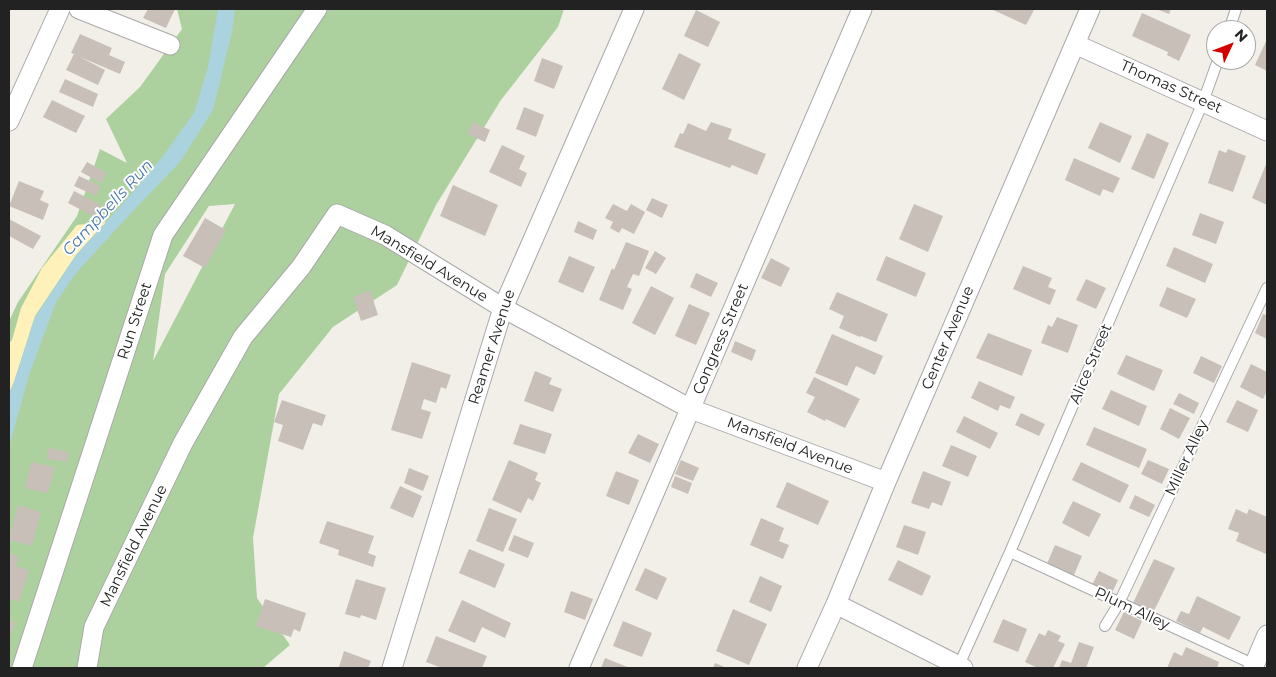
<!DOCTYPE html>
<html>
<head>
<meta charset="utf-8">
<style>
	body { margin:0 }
	#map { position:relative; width:1276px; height:677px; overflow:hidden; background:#f2efe9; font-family:Montserrat,sans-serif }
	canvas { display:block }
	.frame { position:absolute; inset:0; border:10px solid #222; pointer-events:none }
	.north { position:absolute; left:1206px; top:20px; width:50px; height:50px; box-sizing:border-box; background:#fff; border:1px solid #a7a7a7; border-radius:50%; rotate:47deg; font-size:14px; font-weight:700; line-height:20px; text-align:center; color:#222 }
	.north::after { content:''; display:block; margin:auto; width:18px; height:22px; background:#d40000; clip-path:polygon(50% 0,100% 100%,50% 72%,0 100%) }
</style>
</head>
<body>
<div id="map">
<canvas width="1276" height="677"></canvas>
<div class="frame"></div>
<div class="north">N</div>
</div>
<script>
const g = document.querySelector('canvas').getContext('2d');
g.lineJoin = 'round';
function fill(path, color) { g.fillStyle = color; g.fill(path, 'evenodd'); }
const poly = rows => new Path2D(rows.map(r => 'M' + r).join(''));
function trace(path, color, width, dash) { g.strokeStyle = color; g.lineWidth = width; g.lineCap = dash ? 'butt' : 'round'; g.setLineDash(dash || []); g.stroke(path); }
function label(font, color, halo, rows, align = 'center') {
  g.font = font + ' Montserrat,sans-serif'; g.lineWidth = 4; g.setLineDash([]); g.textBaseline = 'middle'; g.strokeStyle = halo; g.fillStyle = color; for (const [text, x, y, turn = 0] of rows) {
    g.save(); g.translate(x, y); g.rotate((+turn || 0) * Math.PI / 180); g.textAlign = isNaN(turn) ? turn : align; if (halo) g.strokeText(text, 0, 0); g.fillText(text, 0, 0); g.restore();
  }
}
fill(poly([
	[177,9,564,9,558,27,501,100,436,205,397,285,333,327,279,394,253,538,257,598,290,645,263,668,9,668,9,321,18,302,77,216,100,149,127,163,106,119,140,87,182,29],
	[235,204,153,361,153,362,165,274,209,206]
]), '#add19e');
fill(poly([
	[106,222,76,255,35,316,14,382,9,393,9,343,12,340,21,308,42,268,77,225]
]), '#fff1ba');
fill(poly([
	[218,9,235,9,232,32,213,110,180,162,131,213,76,273,56,302,29,375,9,447,9,393,14,382,35,317,76,255,129,197,164,155,194,113,208,67]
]), '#aad3df');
fill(poly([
	[148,9,175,9,166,28,143,18],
	[991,9,1030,9,1034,10,1026,25],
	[1156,9,1171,9,1169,14],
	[696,10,720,22,708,47,684,36],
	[1142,13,1191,35,1179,61,1167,55,1168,52,1132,36],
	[80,34,112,48,109,55,125,62,120,74,80,57,105,70,98,85,66,70,74,54,71,53],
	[1267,39,1267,71,1255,65],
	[679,53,701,64,684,100,662,89],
	[542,58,563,66,554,89,534,81],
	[65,79,98,94,93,107,59,92],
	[52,100,85,116,76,133,43,117],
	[524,107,544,115,536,137,516,129],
	[473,122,490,130,485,142,467,134],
	[711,122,732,129,728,139,766,154,757,175,732,165,730,168,674,147,680,133,683,134,688,123,706,131],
	[1100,122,1132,136,1120,163,1088,148],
	[1147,133,1169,143,1154,179,1131,169],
	[502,145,525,156,519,169,527,173,521,187,489,172],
	[1228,149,1246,156,1233,192,1208,183,1219,150,1226,153],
	[1074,158,1120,178,1113,193,1103,189,1100,196,1065,180],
	[87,162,107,173,101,183,81,172],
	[1267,162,1267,205,1252,198],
	[79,176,101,186,96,196,74,186],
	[19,181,44,191,40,200,49,204,43,220,9,206],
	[453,185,498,205,485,236,440,216],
	[74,191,101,205,95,217,68,203],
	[652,198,668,205,662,218,646,210],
	[613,204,627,211,631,204,645,212,634,234,622,228,619,233,610,228,613,222,605,218],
	[914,204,943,216,928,252,899,239],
	[1200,213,1224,222,1216,244,1192,235],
	[205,218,226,230,205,268,183,256],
	[9,219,41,236,33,249,9,236],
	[578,221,597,230,593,240,574,232],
	[626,242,649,251,639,276,633,274,627,287,632,289,623,310,599,300,612,268,614,270],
	[1174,247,1213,264,1205,283,1166,266],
	[655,251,666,258,656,274,645,268],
	[569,256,595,267,583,293,558,282],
	[886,256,926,273,916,297,876,280],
	[771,258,790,268,781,287,761,278],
	[1023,266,1052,278,1048,287,1056,290,1050,305,1013,289],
	[696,273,718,283,711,297,690,287],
	[1086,279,1106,288,1096,309,1076,300],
	[651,286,674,298,655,335,632,323],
	[1167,287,1196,299,1187,318,1159,306],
	[370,290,378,315,361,321,353,297],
	[837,292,888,314,876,342,861,336,860,337,839,328,844,316,829,309],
	[689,304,710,313,696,345,675,336],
	[1263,314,1267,315,1267,339,1255,333],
	[1057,317,1078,325,1068,353,1041,343,1048,325,1052,327],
	[988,333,1032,350,1022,376,976,358],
	[832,334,883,356,875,375,856,366,847,386,815,373],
	[735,341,756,350,752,361,731,352],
	[1126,355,1163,370,1154,391,1117,374],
	[1201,356,1222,366,1214,383,1193,373],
	[412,362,451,375,446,389,441,387,436,403,424,399,421,409,431,412,422,439,391,430],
	[1251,364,1267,372,1267,391,1263,399,1240,387],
	[535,371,552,378,549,384,562,389,553,412,524,401],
	[814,377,860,399,845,428,826,419,825,421,807,412,815,397,806,393],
	[979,381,1015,397,1010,409,1000,405,998,411,971,398],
	[1111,390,1147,406,1139,426,1102,409],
	[1179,393,1199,403,1194,414,1173,404],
	[282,400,326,415,322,426,313,423,303,450,278,441,283,425,274,422],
	[1237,400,1258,410,1248,432,1226,422],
	[1170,408,1190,418,1179,439,1160,429],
	[1021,413,1045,424,1039,436,1015,425],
	[964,416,998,433,990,449,956,432],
	[520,424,552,434,545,454,513,444],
	[1094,427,1147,449,1139,468,1086,445],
	[638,434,659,444,650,463,628,453],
	[951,445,977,456,968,477,942,466],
	[48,448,69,452,67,462,47,459],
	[509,460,538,473,535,480,541,483,533,501,528,498,521,513,492,500],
	[681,460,699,468,693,481,675,474],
	[1148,460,1169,469,1162,484,1141,474],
	[31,462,55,467,48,493,25,488],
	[1081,462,1129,485,1120,503,1072,480],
	[409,468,429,476,423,491,404,483],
	[616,471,639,480,629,505,606,496],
	[923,471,951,482,942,506,932,502,929,509,911,503],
	[675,476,692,483,688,494,671,487],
	[787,482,829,501,818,525,776,507],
	[400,486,422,496,413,518,390,508],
	[1135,495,1155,505,1149,517,1129,508],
	[1073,501,1101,514,1089,537,1062,523],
	[18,505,41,512,32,546,9,540],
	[489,508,517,519,503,552,476,541],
	[1236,509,1247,514,1249,509,1267,517,1266,554,1236,541,1239,533,1228,529],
	[761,518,784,528,779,541,789,545,783,559,750,545],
	[327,521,374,536,368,553,376,556,373,567,338,555,339,550,319,543],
	[904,525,926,532,918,555,896,547],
	[514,535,534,543,528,558,508,550],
	[1055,545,1082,556,1073,577,1046,566],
	[469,549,505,564,495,588,459,573],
	[9,553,19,557,16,566,29,570,19,602,9,599],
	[1154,559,1175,568,1153,613,1133,603],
	[898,560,931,576,922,596,888,580],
	[645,568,667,578,657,600,635,590],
	[1099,571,1118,580,1111,595,1092,585],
	[760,576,782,586,771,612,749,602],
	[356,579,386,588,376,620,361,615,360,618,345,614],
	[571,591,593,599,585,620,564,612],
	[1197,596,1241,617,1229,640,1203,627,1200,633,1176,621,1181,611,1189,614],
	[265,599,306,613,300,632,294,629,291,637,256,626],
	[462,600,511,623,505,638,482,627,475,643,448,631],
	[733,609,767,624,749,665,716,651],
	[1124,612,1142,621,1134,639,1115,630],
	[1003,619,1027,629,1018,652,993,642],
	[9,620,15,622,9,641],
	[623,621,652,633,642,657,613,646],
	[1048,630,1061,636,1058,641,1065,644,1053,668,1038,668,1025,662,1039,633,1045,636],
	[436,636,487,656,482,668,442,668,426,662],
	[1079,642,1094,647,1086,668,1059,668,1062,660,1071,663],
	[1186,647,1219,662,1217,668,1167,668,1174,652,1182,656],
	[344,651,371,661,368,668,342,668,339,667],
	[605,658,630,668,601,668],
	[715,663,727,668,713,668]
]), '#c7bfb8');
const service = poly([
	[1229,30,1236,9],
	[1010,552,1255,665],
	[1105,626,1119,603,1267,288],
	[959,665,1010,552,1203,102,1218,60]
]);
const minor = poly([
	[79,9,170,45],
	[1075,44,1267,131],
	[9,121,60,9],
	[836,604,963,668],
	[22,668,163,235,317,9],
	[87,668,94,627,183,443,243,337,301,267,337,214,385,235,503,308,691,409,886,482],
	[392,668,503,308,634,9],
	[579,668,862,9],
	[807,668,836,604,886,482,1090,9],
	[1253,668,1267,635]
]);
trace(service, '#a9a9a9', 12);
trace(minor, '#a9a9a9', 21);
trace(service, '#fff', 10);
trace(minor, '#fff', 19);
label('15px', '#222', '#fff', [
	["Thomas Street",1171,87,24],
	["Mansfield Avenue",429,264,31],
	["Run Street",135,321,-72],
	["Center Avenue",948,338,-67],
	["Congress Street",721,339,-67],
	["Reamer Avenue",492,347,-72],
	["Alice Street",1091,364,-67],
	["Mansfield Avenue",790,446,21],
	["Miller Alley",1187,458,-65],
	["Mansfield Avenue",134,546,-64],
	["Plum Alley",1132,609,25]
]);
label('italic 16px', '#4a7aab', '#fff', [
	["Campbells Run",108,208,-47]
]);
</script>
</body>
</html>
